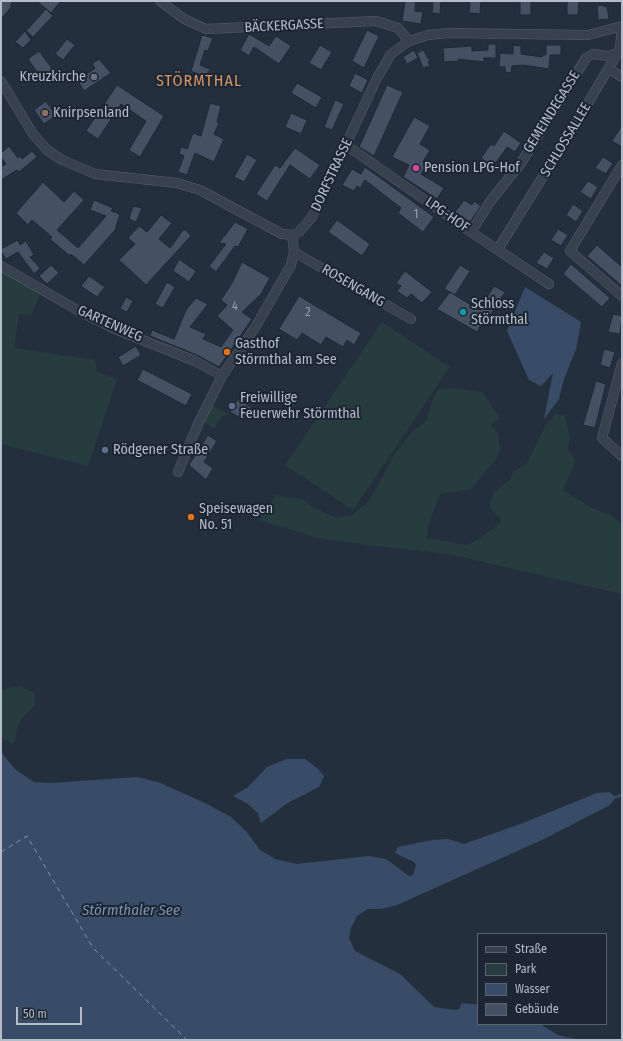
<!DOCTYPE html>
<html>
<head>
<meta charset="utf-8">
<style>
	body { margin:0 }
	#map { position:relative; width:623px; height:1041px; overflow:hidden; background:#242f3e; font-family:"Fira Sans Condensed",sans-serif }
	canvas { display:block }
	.frame { position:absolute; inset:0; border:2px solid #b4bcc9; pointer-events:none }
	.legend { position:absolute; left:477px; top:933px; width:130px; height:92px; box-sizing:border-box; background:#1d2633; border:1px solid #59626f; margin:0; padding:5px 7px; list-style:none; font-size:12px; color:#b4bcc9 }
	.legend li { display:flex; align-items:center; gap:8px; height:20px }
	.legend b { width:20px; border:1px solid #59626f }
	.scale { position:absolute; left:16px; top:1007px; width:66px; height:18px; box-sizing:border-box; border:2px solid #b4bcc9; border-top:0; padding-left:5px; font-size:12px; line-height:14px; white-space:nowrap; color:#b4bcc9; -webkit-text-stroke:3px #1d2633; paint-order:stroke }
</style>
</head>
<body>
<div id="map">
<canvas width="623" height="1041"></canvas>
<div class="frame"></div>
<ul class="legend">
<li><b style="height:5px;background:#38414e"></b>Straße</li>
<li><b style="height:11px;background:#263c3f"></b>Park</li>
<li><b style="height:11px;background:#394c67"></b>Wasser</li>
<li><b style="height:11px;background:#455162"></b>Gebäude</li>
</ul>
<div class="scale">50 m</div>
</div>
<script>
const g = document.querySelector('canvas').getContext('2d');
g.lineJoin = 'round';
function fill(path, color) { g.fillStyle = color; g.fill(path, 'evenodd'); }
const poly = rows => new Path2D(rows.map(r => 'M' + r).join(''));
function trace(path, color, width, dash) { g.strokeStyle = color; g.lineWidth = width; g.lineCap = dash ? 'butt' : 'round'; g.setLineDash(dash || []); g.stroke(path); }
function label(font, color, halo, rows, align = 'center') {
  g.font = font + ' "Fira Sans Condensed",sans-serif'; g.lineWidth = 4; g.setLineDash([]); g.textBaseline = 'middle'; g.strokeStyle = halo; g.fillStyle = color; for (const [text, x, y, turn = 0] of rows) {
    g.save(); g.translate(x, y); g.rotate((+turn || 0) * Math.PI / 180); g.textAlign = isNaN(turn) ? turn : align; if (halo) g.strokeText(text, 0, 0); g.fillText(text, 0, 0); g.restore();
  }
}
fill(poly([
	[1,270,41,293,31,315,19,314,14,348,95,360,97,372,117,379,88,466,1,444],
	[382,322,450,367,353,510,285,465],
	[452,388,482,392,500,418,491,424,498,434,500,447,497,458,471,489,440,494,428,526,427,538,467,545,474,542,499,524,501,520,489,506,494,492,510,480,513,472,527,463,546,424,556,414,565,416,570,437,568,449,576,460,563,490,592,508,610,515,622,524,622,594,449,554,368,545,317,538,260,520,276,495,302,499,313,507,336,518,352,515,369,501,396,452,412,432,427,420,432,401,438,389],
	[211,404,226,413,230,412,221,417,214,429,202,421],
	[19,686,35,693,35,705,20,721,13,745,1,737,1,690]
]), '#263c3f');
fill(poly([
	[525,287,581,322,576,349,564,379,559,399,544,419,553,373,541,386,529,380,507,331],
	[1,752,16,770,34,782,51,783,137,777,158,782,205,803,231,817,247,832,260,850,275,859,297,864,369,856,386,859,409,876,413,875,416,865,414,862,395,853,398,847,432,840,448,839,464,844,523,823,597,793,609,792,616,797,610,805,544,839,397,905,381,909,368,909,357,916,351,928,349,938,355,951,400,974,434,1007,455,1010,459,1009,462,1003,472,1004,478,1005,478,1024,540,1024,558,1035,580,1040,1,1040],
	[287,759,305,759,318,769,324,776,319,787,286,804,261,823,258,813,248,804,233,796,248,787,267,767]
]), '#394c67');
trace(poly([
	[616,797,622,795]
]), '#394c67', 2.5);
trace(poly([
	[1,852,27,836,93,948,187,1040]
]), '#7c92b1', 1, [5, 4]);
const building = poly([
	[1,1,14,1,10,5,12,6,1,19,1,1],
	[37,1,61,1,51,13,37,1],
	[405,1,416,1,415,11,423,12,421,24,402,21,405,1],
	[433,1,441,1,440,14,432,13,433,1],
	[470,1,481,1,480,14,469,13,470,1],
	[520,1,531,1,531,15,520,15,520,1],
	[567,1,579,1,578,15,567,15,567,1],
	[604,5,604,7,607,6,609,19,598,20,597,6,604,5],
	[46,9,53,16,33,37,26,31,46,9],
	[367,30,379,36,364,68,352,61,367,30],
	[25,31,31,40,23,48,15,42,25,31],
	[249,34,269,46,276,36,291,46,279,64,254,47,249,56,240,50,249,34],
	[202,35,213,38,208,51,205,50,200,65,210,69,207,78,191,71,202,35],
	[67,39,75,45,63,60,55,54,67,39],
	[488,44,496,44,496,58,484,58,484,62,458,59,459,61,444,62,443,48,472,46,472,51,488,50,488,44],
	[320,45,332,52,321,70,309,63,320,45],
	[513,45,521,46,521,54,542,57,542,55,546,55,546,45,561,45,561,55,550,55,549,69,523,65,512,66,511,73,505,72,505,67,499,67,500,53,513,54,513,45],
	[414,50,418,58,407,64,403,57,414,50],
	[423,50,430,61,428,62,430,66,423,68,417,53,423,50],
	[39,51,53,70,42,78,29,61,29,58,39,51],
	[99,59,111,73,84,91,78,81,95,68,92,64,99,59],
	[355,73,368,80,362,93,349,86,355,73],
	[297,83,322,97,316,108,291,93,297,83],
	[117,85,164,116,140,157,129,150,146,121,121,104,98,139,86,131,117,85],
	[387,85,403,92,374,156,359,147,387,85],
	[335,100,344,104,332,130,324,127,335,100],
	[46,101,56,116,44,124,34,110,46,101],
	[210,103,221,106,217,122,219,123,214,134,224,139,214,162,195,153,187,175,178,172,184,156,179,154,181,147,187,149,193,133,201,136,210,103],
	[291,113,307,120,301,134,285,127,291,113],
	[414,117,430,126,420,144,430,150,423,162,427,164,421,174,444,188,437,199,403,177,409,165,392,157,414,117],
	[622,125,622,147,612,141,622,125],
	[504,131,521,143,515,152,507,147,493,167,481,158,491,144,494,146,504,131],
	[9,146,18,158,20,156,22,159,32,151,37,157,19,172,17,170,1,180,1,167,6,164,1,157,1,153,9,146],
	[295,148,320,165,310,179,290,165,267,201,256,194,275,165,280,168,295,148],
	[247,154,257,160,244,182,234,177,247,154],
	[603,157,613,163,606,174,595,168,603,157],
	[365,167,434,217,423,232,398,213,401,208,365,180,360,188,357,186,354,191,342,185,352,169,361,174,365,167],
	[588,181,598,187,591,199,580,192,588,181],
	[43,182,64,202,74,191,84,200,57,230,78,248,106,216,90,210,94,200,113,208,111,211,120,214,115,230,84,265,71,254,70,256,50,239,52,237,32,220,28,225,16,213,43,182],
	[464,200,472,205,474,201,481,206,470,222,455,212,464,200],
	[573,204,583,211,576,222,566,215,573,204],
	[133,206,142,208,136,222,129,219,133,206],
	[161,215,172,223,159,239,170,248,183,230,186,230,191,236,146,285,119,260,135,244,128,238,139,226,147,232,161,215],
	[337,220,370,244,362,256,328,232,337,220],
	[235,222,248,229,238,247,235,246,216,272,209,266,226,244,219,243,235,222],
	[558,229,568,235,561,246,551,240,558,229],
	[18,240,20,245,26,241,34,255,30,257,40,268,34,274,18,252,6,259,1,251,1,249,18,240],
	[597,245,622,267,622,286,587,256,597,245],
	[544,252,554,258,547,269,536,263,544,252],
	[179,259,196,271,189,282,173,271,179,259],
	[242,262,270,278,261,294,242,312,252,319,219,367,197,355,150,336,152,330,174,339,186,310,196,298,208,304,190,327,206,334,203,339,221,347,233,330,217,316,227,305,221,300,232,283,242,262],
	[571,264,610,298,602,307,563,274,571,264],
	[51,265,59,273,47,284,39,276,51,265],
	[460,265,470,271,455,295,450,292,479,310,494,286,505,292,490,316,487,314,477,332,437,309,450,292,444,289,460,265],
	[405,271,432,292,422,303,411,294,407,298,397,291,401,286,396,283,405,271],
	[89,276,105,287,97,297,81,286,89,276],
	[167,282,175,287,163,308,155,304,167,282],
	[299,296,361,333,354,345,347,340,343,347,326,337,321,345,302,333,297,340,279,329,299,296],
	[126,297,133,301,127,312,120,309,126,297],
	[613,314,622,316,620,334,608,332,613,314],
	[136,346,141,355,123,366,118,357,136,346],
	[604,349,615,352,610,368,600,365,604,349],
	[143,369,192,394,186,406,137,380,143,369],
	[596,381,606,384,595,428,583,425,596,381],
	[238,399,252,408,244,420,230,412,238,399],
	[208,435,217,441,204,462,213,468,206,480,189,465,208,435]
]);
fill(building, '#455162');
trace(building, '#1f2835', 1);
const street = poly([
	[160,1,184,19,206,29,376,21,398,28,409,41],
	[609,69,622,77],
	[1,81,33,134,47,150,62,160,95,174,177,183,200,190,282,234,292,235,299,232,312,217,377,78,391,54,409,41,428,35,448,33,588,35,622,26],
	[346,145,471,232,549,284],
	[622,165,570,251,622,296],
	[471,232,492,199,521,163,586,58,593,54,608,56,618,53],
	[498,249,573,128,620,49,622,26],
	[294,252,411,319],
	[1,266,79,311,115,329,195,361,222,376],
	[622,363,602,438,622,456],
	[178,472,199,422,222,376,256,326,291,265,294,252,292,235]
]);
trace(street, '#565f6c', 10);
trace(street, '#38414e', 9);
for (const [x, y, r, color] of [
	[94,77,4,"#6b7280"],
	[45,113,4,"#8d6e63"],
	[416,168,4,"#d1479c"],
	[463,312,4,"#0f9aa8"],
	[227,352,4,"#e8710a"],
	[232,406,4,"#5c6f8a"],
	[105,450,4,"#5c6f8a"],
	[191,517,4,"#e8710a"]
]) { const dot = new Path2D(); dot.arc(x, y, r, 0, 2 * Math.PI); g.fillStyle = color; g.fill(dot); trace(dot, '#1d2633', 1.5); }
label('12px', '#98a1af', null, [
	["1",416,215],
	["4",235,307],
	["2",308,313]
]);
label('14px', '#b4bcc9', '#1d2633', [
	["BÄCKERGASSE",284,26,-3],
	["GEMEINDEGASSE",552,112,-58],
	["SCHLOSSALLEE",566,140,-59],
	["DORFSTRASSE",332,175,-65],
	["LPG-HOF",447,215,35],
	["ROSENGANG",353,286,30],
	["GARTENWEG",110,324,24]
]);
label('14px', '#b4bcc9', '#1d2633', [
	["Kreuzkirche",86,77,"right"],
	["Knirpsenland",53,113],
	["Pension LPG-Hof",424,168],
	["Schloss",471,304],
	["Störmthal",471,320],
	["Gasthof",235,344],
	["Störmthal am See",235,360],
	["Freiwillige",240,398],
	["Feuerwehr Störmthal",240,414],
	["Rödgener Straße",113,450],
	["Speisewagen",199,509],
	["No. 51",199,525]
], 'left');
label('italic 15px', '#7c92b1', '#1d2633', [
	["Störmthaler See",131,911]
]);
g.letterSpacing = '1px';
label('16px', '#d59563', '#1d2633', [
	["STÖRMTHAL",199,82]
]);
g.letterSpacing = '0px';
</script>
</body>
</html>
